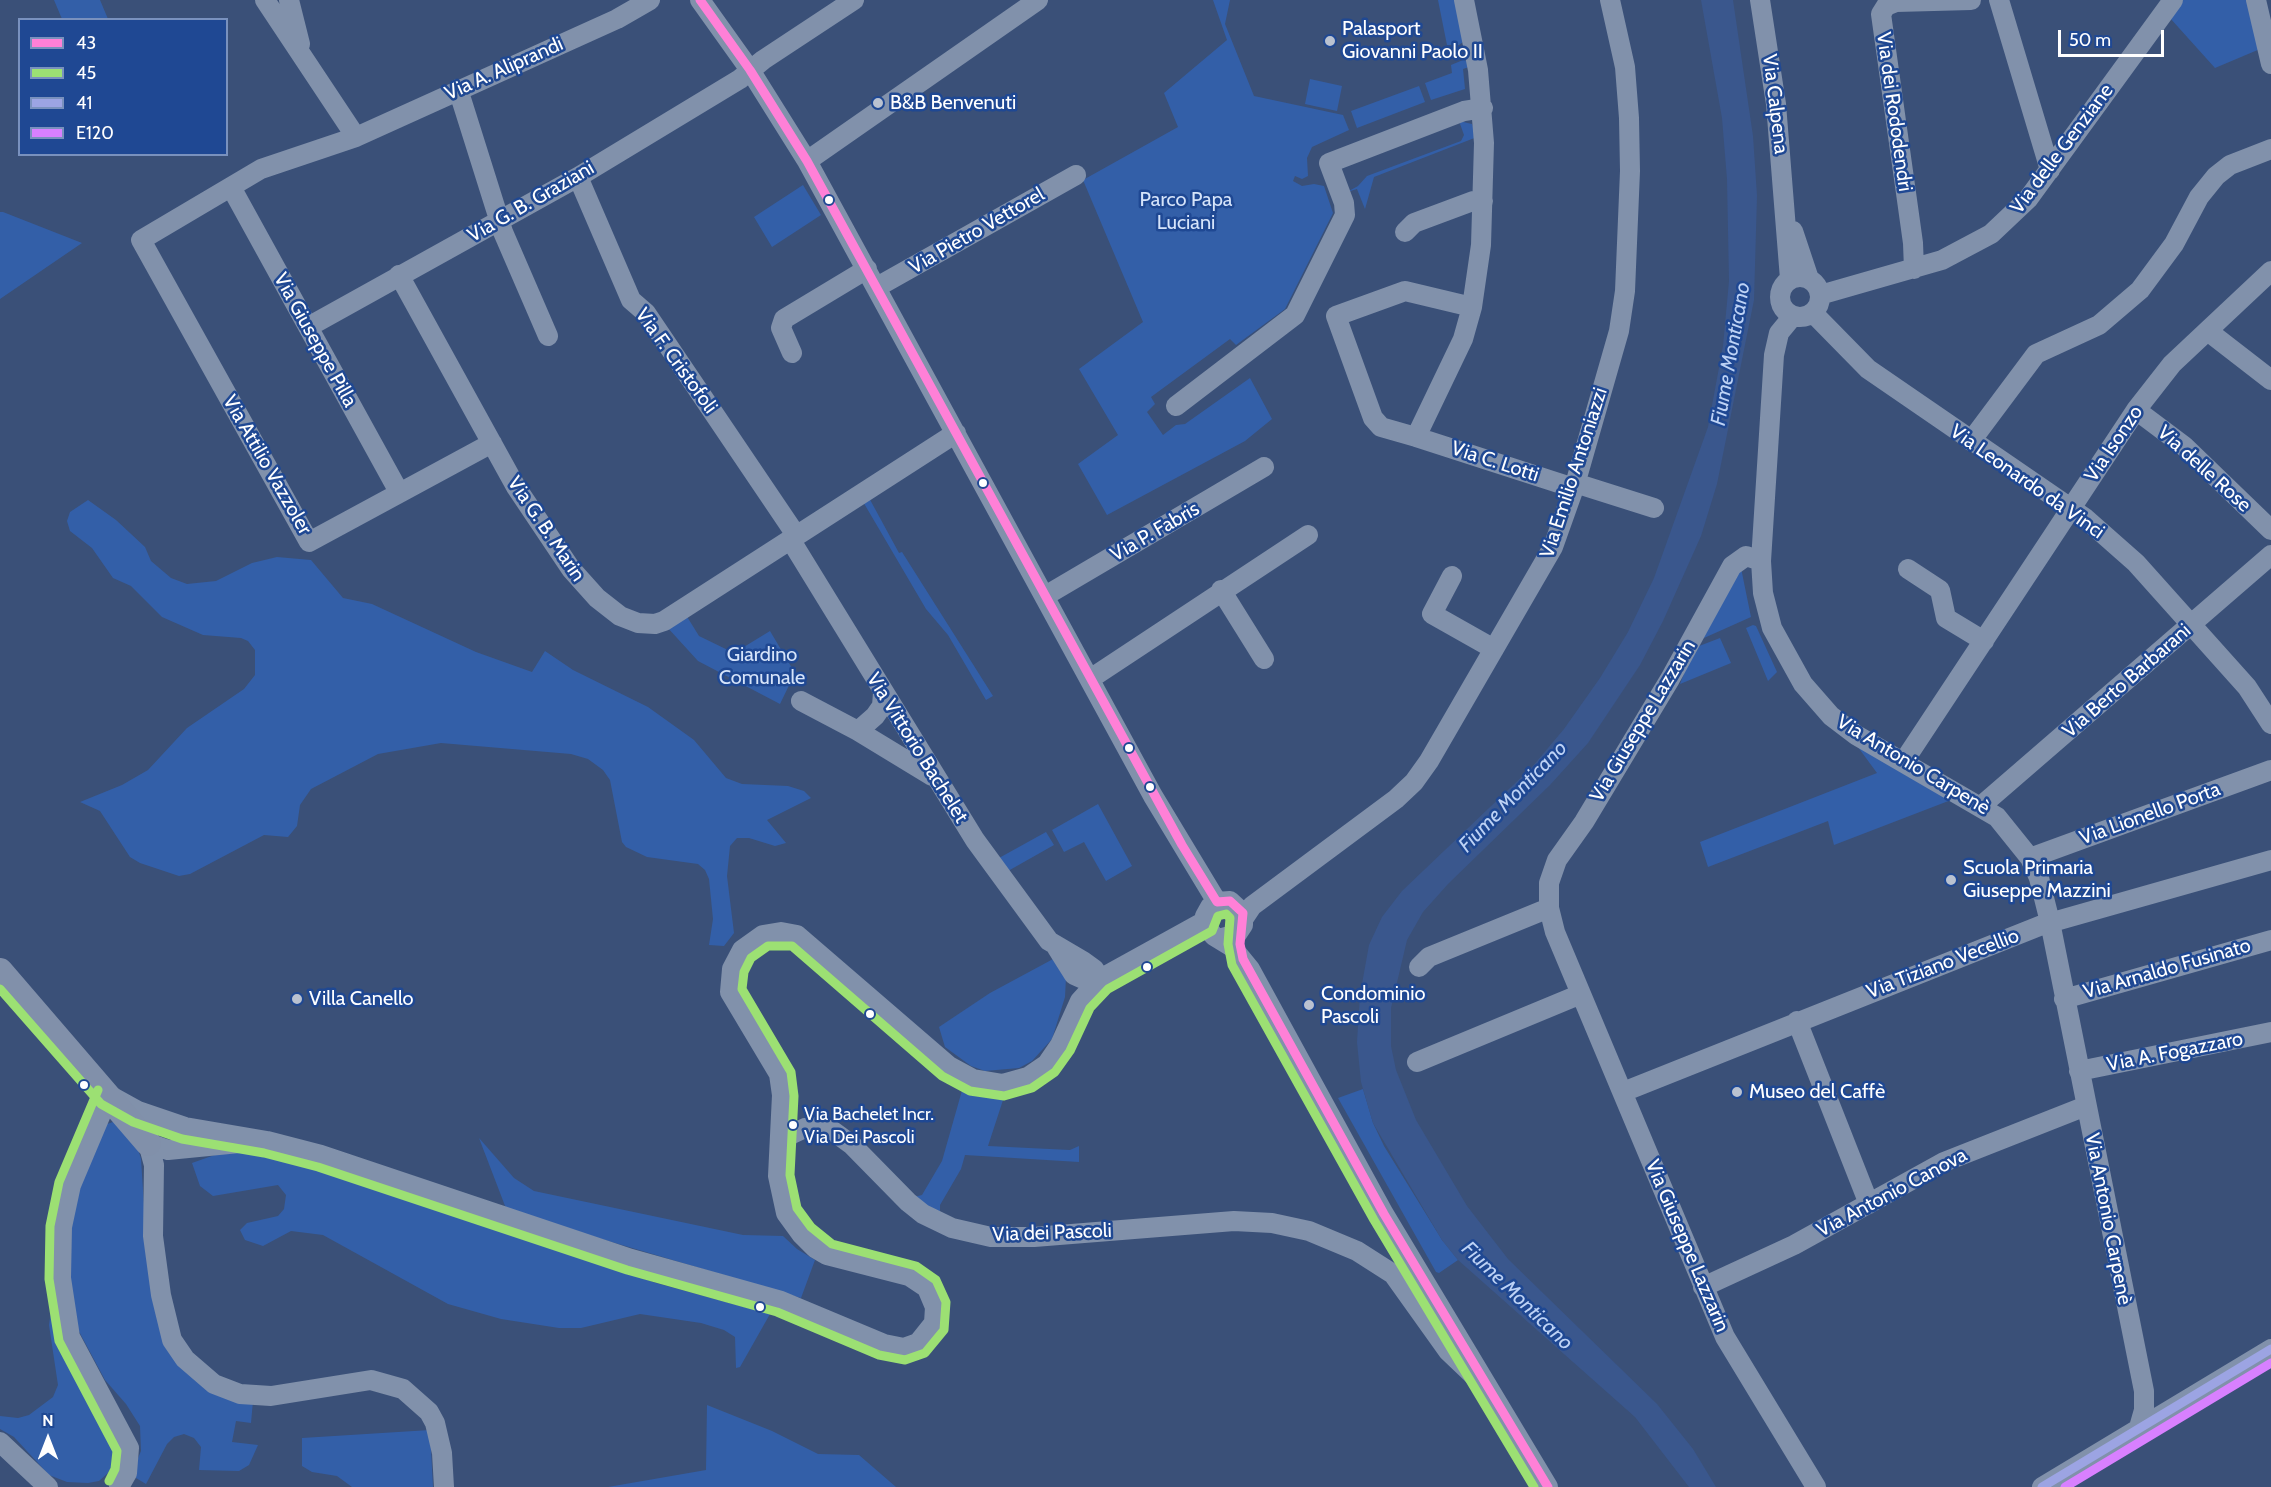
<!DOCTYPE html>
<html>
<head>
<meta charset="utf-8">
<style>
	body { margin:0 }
	#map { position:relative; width:2271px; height:1487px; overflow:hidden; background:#3a5078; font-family:Cabin,sans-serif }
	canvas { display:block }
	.legend { position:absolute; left:18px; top:18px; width:210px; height:138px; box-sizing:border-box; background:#1f4893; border:2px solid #7991be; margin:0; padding:8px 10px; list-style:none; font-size:18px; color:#fff }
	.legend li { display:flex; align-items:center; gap:12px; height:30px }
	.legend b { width:30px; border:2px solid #7991be }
	.north { position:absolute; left:18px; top:1409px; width:60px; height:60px; -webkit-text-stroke:4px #1f4893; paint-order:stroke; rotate:0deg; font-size:16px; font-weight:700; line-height:24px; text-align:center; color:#fff }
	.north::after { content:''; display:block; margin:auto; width:21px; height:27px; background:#fff; clip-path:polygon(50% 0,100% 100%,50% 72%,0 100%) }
	.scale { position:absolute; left:2058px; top:30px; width:106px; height:27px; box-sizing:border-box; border:3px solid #fff; border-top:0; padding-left:8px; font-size:18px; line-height:21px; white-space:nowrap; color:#fff; -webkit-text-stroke:4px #1f4893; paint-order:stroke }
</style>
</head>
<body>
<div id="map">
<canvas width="2271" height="1487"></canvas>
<ul class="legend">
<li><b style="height:8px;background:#ff80d7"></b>43</li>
<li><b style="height:8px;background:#9ce073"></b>45</li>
<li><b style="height:8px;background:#9ca4e3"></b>41</li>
<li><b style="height:8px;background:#d880ff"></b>E120</li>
</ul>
<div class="north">N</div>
<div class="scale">50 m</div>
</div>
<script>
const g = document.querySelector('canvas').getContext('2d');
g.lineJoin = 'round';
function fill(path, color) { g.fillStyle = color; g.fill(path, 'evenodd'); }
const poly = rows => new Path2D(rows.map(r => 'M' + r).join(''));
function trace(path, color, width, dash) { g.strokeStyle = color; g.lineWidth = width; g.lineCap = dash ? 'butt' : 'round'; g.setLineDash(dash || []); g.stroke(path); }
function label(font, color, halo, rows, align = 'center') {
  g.font = font + ' Cabin,sans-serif'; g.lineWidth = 5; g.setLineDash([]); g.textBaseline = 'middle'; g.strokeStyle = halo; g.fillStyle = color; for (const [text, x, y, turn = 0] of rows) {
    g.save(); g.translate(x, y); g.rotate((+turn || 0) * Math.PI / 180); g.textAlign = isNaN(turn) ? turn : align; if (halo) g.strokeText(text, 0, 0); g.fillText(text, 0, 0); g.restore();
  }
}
fill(poly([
	[54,0,100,0,108,19,62,19],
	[1213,0,1230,0,1225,24,1254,96,1343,115,1349,130,1312,147,1307,158,1308,176,1302,179,1295,176,1293,181,1302,186,1314,184,1324,186,1333,213,1285,309,1236,345,1230,339,1151,397,1155,404,1147,412,1163,435,1176,425,1185,424,1250,378,1272,419,1245,441,1107,515,1078,464,1118,435,1079,369,1143,322,1083,180,1178,127,1164,93,1227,40],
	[1438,0,1455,0,1463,42,1459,45,1447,45],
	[2183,0,2248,0,2260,49,2215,68,2170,18],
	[1463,60,1468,61,1469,67,1463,69,1465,89,1431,100,1425,83,1452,73,1451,65],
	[1310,79,1342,86,1337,111,1305,104],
	[1419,86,1425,102,1357,128,1351,111],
	[1459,121,1472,124,1477,137,1374,177,1365,209,1357,189,1347,192,1358,186,1367,176,1461,141,1464,135],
	[803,185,821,215,772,247,754,217],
	[0,212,3,212,82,243,0,299],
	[868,496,899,553,902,552,993,696,986,700,948,635,926,609,862,500],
	[88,500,116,520,145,547,151,561,171,578,187,584,216,581,252,563,277,557,311,560,343,598,372,604,476,652,532,672,545,651,573,670,648,707,694,740,726,778,742,784,788,786,804,791,811,798,767,820,786,843,775,846,749,838,737,838,730,846,727,876,734,933,724,946,709,945,713,919,709,879,705,870,698,864,647,857,626,847,622,842,610,780,603,770,588,759,571,754,441,743,378,754,311,789,300,805,297,826,288,837,264,835,190,874,179,876,140,863,130,857,100,811,80,802,122,785,148,770,187,728,244,689,255,675,255,650,248,641,241,638,203,635,162,617,131,586,113,578,92,548,70,531,67,521,70,512],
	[1741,568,1751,617,1695,642],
	[686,615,699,636,734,653,770,631,795,673,780,704,698,661,667,627],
	[1753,625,1756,626,1777,672,1768,681,1746,628],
	[1720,638,1731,663,1680,684,1694,648],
	[1852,739,1951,800,1834,845,1828,821,1708,867,1700,842,1877,773],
	[1098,804,1132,866,1106,881,1084,842,1064,852,1052,830],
	[1046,832,1054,845,1008,871,999,858],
	[1055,958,1066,977,1065,997,1052,1039,1032,1061,1019,1068,985,1071,971,1066,945,1047,939,1027,990,993],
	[963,1087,990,1097,1004,1097,988,1146,1070,1150,1079,1146,1079,1162,965,1155,961,1169,940,1205,940,1216,914,1197,922,1195,942,1161],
	[1363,1089,1373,1123,1384,1146,1442,1240,1458,1260,1439,1273,1436,1272,1338,1098],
	[113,1122,121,1123,137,1145,141,1159,146,1237,164,1339,253,1401,251,1423,236,1421,232,1442,258,1445,249,1465,239,1471,199,1470,201,1447,194,1438,184,1434,174,1437,167,1444,146,1484,131,1475,141,1451,140,1426,126,1404,105,1380,75,1324,66,1275,74,1191,104,1125],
	[479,1138,514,1178,534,1191,743,1235,783,1236,797,1249,815,1260,801,1298,507,1211],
	[246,1150,266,1152,371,1185,656,1283,770,1314,740,1367,736,1368,735,1337,724,1330,701,1323,640,1314,581,1328,559,1328,501,1319,448,1304,323,1235,291,1231,263,1246,245,1240,240,1230,247,1223,278,1216,284,1209,286,1195,278,1185,213,1196,200,1186,192,1163,223,1152],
	[53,1297,62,1340,119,1448,116,1459,108,1473,99,1481,88,1483,67,1482,49,1475,14,1437,0,1429,0,1416,18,1418,29,1415,53,1397,58,1385,49,1325],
	[707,1405,772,1431,818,1454,859,1455,896,1487,608,1487,706,1470],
	[430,1430,433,1487,352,1487,337,1476,312,1472,302,1466,302,1438]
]), '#335fa8');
fill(poly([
	[1701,0,1733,0,1753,136,1757,196,1754,300,1717,484,1701,536,1663,621,1640,665,1588,743,1550,785,1448,884,1423,912,1407,940,1391,1008,1391,1046,1396,1070,1416,1120,1467,1206,1508,1259,1657,1404,1693,1449,1716,1487,1689,1487,1635,1417,1458,1260,1442,1240,1373,1123,1361,1082,1357,1042,1360,995,1369,945,1382,917,1402,891,1532,767,1564,729,1600,678,1628,632,1654,578,1708,427,1723,346,1729,281,1727,179,1722,118]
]), '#3a578d');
trace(poly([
	[265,0,356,137],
	[289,0,300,44],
	[700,0,750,70,807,161,1153,796,1217,902],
	[1464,0,1478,70,1484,143,1481,245,1472,307,1463,339,1416,437,1381,427,1373,418,1336,316,1405,291,1472,307],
	[1760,0,1776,104,1790,279],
	[1999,0,2050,170],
	[2256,0,2271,64],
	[458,89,503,232,548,336],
	[807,161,1038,0],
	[578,177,631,300,646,313,796,535],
	[231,187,399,492],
	[1793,231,1809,279],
	[1405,232,1414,223,1473,201,1483,201],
	[1914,269,1913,243,1881,14,1886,6,1896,2,1971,0],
	[399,275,516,487,571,569,597,598,620,616,638,623,655,624,664,621,956,433],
	'1780 297a20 20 0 1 1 40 0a20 20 0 1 1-40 0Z',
	[877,287,1076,175],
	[1820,295,1942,260,1991,234,2028,199,2173,0],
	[1813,313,1868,369,2085,518,2136,563,2247,687,2271,724],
	[1793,316,1779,333,1774,355,1761,561,1763,593,1772,628,1803,684,1831,716,1856,735,1997,817,2030,858,2039,878,2050,922,2144,1391,2144,1410,2138,1431],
	[308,327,578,177,740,79,763,60,854,0],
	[2209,332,2271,380],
	[792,353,781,328,784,319,867,269],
	[1176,406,1295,315,1345,215,1344,203,1329,163,1464,111,1483,108],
	[2136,410,2184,446,2271,530],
	[1416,437,1574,488],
	[1971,441,2036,354,2099,325,2140,290,2174,244,2199,197,2216,176,2230,165,2271,149],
	[492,443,309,542,141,240,261,169,356,137,617,19,650,0],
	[1575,483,1654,508],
	[790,539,975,840,1049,941,1083,961,1094,969,1100,979],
	[1761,561,1746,556,1732,566,1670,679,1584,822,1557,860,1549,883,1549,908,1555,932,1725,1337,1816,1487],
	[1908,569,1940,590,1946,618,1984,641],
	[1452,576,1432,614,1494,649],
	[1221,590,1264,659],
	[1045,596,1264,467],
	[1090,679,1308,535],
	[801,701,858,731,932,776],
	[858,731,875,716,882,706,883,693],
	[1904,761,2136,410,2172,364,2271,271],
	[1981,806,2271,555],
	[2030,858,2271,770],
	[1244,918,1252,906,1396,799,1414,782,1429,761,1553,547,1574,488,1619,331,1625,291,1630,171,1629,118,1625,67,1610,0],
	[1219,939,1237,934,1243,925,1243,913,1230,901,1217,902,1210,907,1205,916,1207,928,1214,936,1232,947,1250,969,1384,1214,1548,1487],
	[1057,948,1074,975,1094,984],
	[1419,967,1429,957,1549,908],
	[2064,999,2271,940],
	[1797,1021,1869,1204],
	[1417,1062,1581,994],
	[2079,1071,2271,1032],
	[1623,1092,2042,925,2271,860],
	[148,1143,154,1165,153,1236,161,1295,172,1340,185,1359,214,1384,240,1394,271,1396,371,1380,403,1389,429,1412,435,1423,442,1453,444,1487],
	[148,1143,168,1150,239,1143],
	[780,1147,790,1135,805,1128,817,1127,833,1131,852,1145,908,1202,923,1214,952,1228,991,1237,1034,1237,1234,1221,1272,1223,1309,1231,1357,1251,1393,1274,1448,1351,1491,1392],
	[1703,1287,1794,1245,1944,1162,2086,1106],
	[0,1442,48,1487],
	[119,1487,127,1473,129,1448,70,1337,61,1278,62,1227,71,1185,109,1095,138,1111,185,1127,267,1141,321,1155,631,1259,781,1301,884,1344,904,1348,918,1343,934,1323,935,1307,927,1288,909,1276,827,1255,815,1248,802,1235,786,1213,778,1176,782,1095,779,1074,730,992,732,969,742,950,763,935,781,932,797,935,949,1066,973,1079,1003,1084,1028,1077,1047,1064,1060,1045,1080,1001,1100,979,1205,921],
	[2042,1487,2271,1349]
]), '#8191ab', 20);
trace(poly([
	[0,971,148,1143]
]), '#8190aa', 26);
trace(poly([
	[700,0,750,70,807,161,1182,845,1217,902,1230,901,1243,913,1240,944,1243,959,1384,1214,1548,1487]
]), '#ff80d7', 9);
trace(poly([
	[0,989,101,1104,133,1122,182,1139,264,1153,318,1167,627,1270,777,1312,879,1355,905,1360,925,1353,944,1330,946,1302,936,1280,916,1266,832,1244,811,1227,797,1208,790,1175,794,1096,791,1072,742,989,744,972,751,958,768,946,792,946,942,1076,970,1091,1004,1096,1032,1088,1055,1072,1070,1051,1090,1008,1108,989,1212,931,1218,916,1226,914,1230,918,1228,944,1232,965,1374,1220,1534,1487],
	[98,1090,59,1182,50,1226,49,1279,59,1341,117,1451,115,1469,109,1481]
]), '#9ce073', 9);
trace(poly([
	[2042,1487,2271,1349]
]), '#9ca4e3', 9);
trace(poly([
	[2065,1487,2271,1363]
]), '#d880ff', 9);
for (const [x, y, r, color] of [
	[1330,41,6,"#bac2d0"],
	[878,103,6,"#bac2d0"],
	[829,200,5,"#fff"],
	[983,483,5,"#fff"],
	[1129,748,5,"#fff"],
	[1150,787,5,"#fff"],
	[1951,880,6,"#bac2d0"],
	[1147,967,5,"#fff"],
	[297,999,6,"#bac2d0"],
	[1309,1005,6,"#bac2d0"],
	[870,1014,5,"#fff"],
	[84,1085,5,"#fff"],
	[1737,1092,6,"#bac2d0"],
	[793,1125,5,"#fff"],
	[760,1307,5,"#fff"]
]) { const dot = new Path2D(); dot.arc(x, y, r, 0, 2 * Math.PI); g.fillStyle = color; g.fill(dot); trace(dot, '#1f4893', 2); }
label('18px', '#fff', '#1f4893', [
	["Via Bachelet Incr.",804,1115],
	["Via Dei Pascoli",804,1138]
], 'left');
label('20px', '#fff', '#1f4893', [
	["Palasport",1342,29],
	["Giovanni Paolo II",1342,52],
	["B&B Benvenuti",890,103],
	["Scuola Primaria",1963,868],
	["Giuseppe Mazzini",1963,891],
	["Condominio",1321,994],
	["Pascoli",1321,1017],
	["Villa Canello",309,999],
	["Museo del Caffè",1749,1092]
], 'left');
label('20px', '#fff', '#1f4893', [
	["Via A. Aliprandi",504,69,-24],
	["Via Calpena",1775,104,83],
	["Via dei Rododendri",1894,112,82],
	["Via delle Genziane",2062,149,-53],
	["Via G. B. Graziani",531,202,-30],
	["Via Pietro Vettorel",977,231,-30],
	["Via Giuseppe Pilla",315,340,61],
	["Via F. Cristofoli",676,361,54],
	["Via Isonzo",2114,444,-56],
	["Via C. Lotti",1495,462,18],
	["Via Attilio Vazzoler",267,465,60],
	["Via delle Rose",2204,469,42],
	["Via Emilio Antoniazzi",1574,473,-72],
	["Via Leonardo da Vinci",2027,482,35],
	["Via G. B. Marin",546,529,56],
	["Via P. Fabris",1155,532,-30],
	["Via Berto Barbarani",2127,681,-41],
	["Via Giuseppe Lazzarin",1643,721,-59],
	["Via Vittorio Bachelet",917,748,58],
	["Via Antonio Carpenè",1913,765,31],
	["Via Lionello Porta",2150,814,-20],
	["Via Tiziano Vecellio",1943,964,-21],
	["Via Arnaldo Fusinato",2167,969,-16],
	["Via A. Fogazzaro",2175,1052,-11],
	["Via Antonio Canova",1892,1193,-28],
	["Via Antonio Carpenè",2108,1219,79],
	["Via dei Pascoli",1052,1233,-2],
	["Via Giuseppe Lazzarin",1687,1246,67]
]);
label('20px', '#d6e4fa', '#1f4893', [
	["Parco Papa",1186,200],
	["Luciani",1186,223],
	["Giardino",762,655],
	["Comunale",762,678]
]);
label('italic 21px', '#bdd2f5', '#1f4893', [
	["Fiume Monticano",1731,354,-80],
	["Fiume Monticano",1513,797,-46],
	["Fiume Monticano",1517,1296,44]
]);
</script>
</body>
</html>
